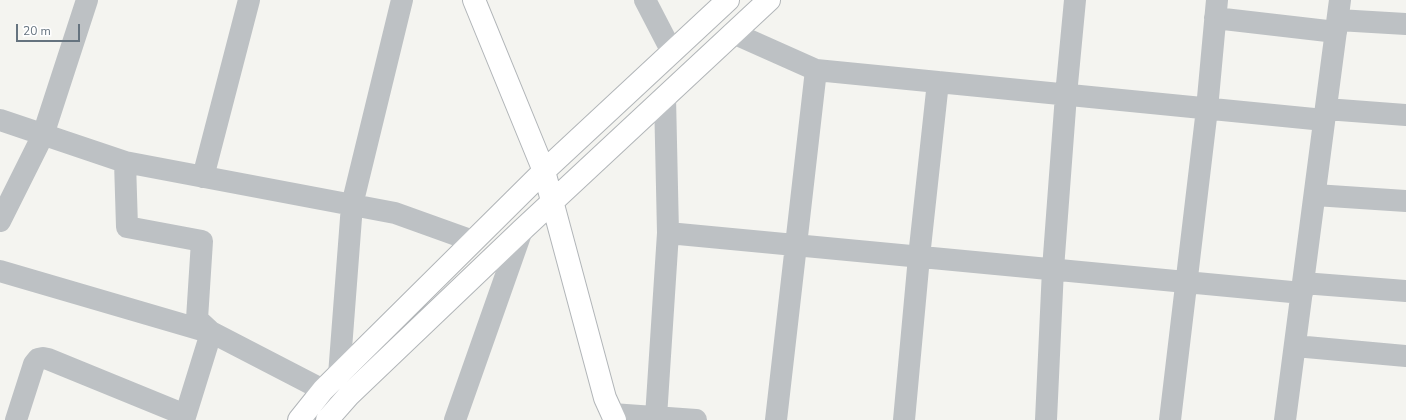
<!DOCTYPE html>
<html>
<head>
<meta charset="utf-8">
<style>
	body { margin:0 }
	#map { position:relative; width:1406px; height:420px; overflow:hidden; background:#f4f4f0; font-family:"Nunito Sans",sans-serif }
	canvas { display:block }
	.scale { position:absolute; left:16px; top:24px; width:64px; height:18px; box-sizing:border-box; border:2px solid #65737f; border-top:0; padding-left:5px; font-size:12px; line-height:14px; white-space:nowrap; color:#65737f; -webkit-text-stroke:3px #fff; paint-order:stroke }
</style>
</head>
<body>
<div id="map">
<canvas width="1406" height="420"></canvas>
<div class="scale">20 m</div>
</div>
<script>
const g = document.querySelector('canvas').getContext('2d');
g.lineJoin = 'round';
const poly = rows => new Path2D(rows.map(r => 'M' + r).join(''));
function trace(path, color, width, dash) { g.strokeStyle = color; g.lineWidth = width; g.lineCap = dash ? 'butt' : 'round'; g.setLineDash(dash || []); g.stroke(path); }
const major = poly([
	[474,0,544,171,605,398,615,420],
	[299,420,323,390,544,171,728,0],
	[327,420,349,395,522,230,769,0]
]);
trace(major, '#b1b5b8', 24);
trace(poly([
	[645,0,672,52],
	[1215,18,1336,32],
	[1338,20,1406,24],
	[733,33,816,70,1324,120],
	[1326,109,1406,115],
	[0,120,125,162,127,227,202,241,197,319,211,332,323,390],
	[125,162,395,213,473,241],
	[203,177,249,0],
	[1315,195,1406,201],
	[0,221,43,135,87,0],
	[668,233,1302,293],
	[0,271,212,333],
	[1303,283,1406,291],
	[1295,346,1406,356],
	[339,375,352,205,402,0],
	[612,414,696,420],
	[656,417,668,233,665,97],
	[16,420,34,364,38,359,43,358,48,359,185,415],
	[184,420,211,333],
	[455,420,522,230],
	[776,420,816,70],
	[904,420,919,257,938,82],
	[1046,420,1053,269,1066,95,1075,0],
	[1170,420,1207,109,1217,0],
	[1285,420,1340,0]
]), '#bdc1c4', 22);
trace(major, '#fff', 22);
</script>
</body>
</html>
